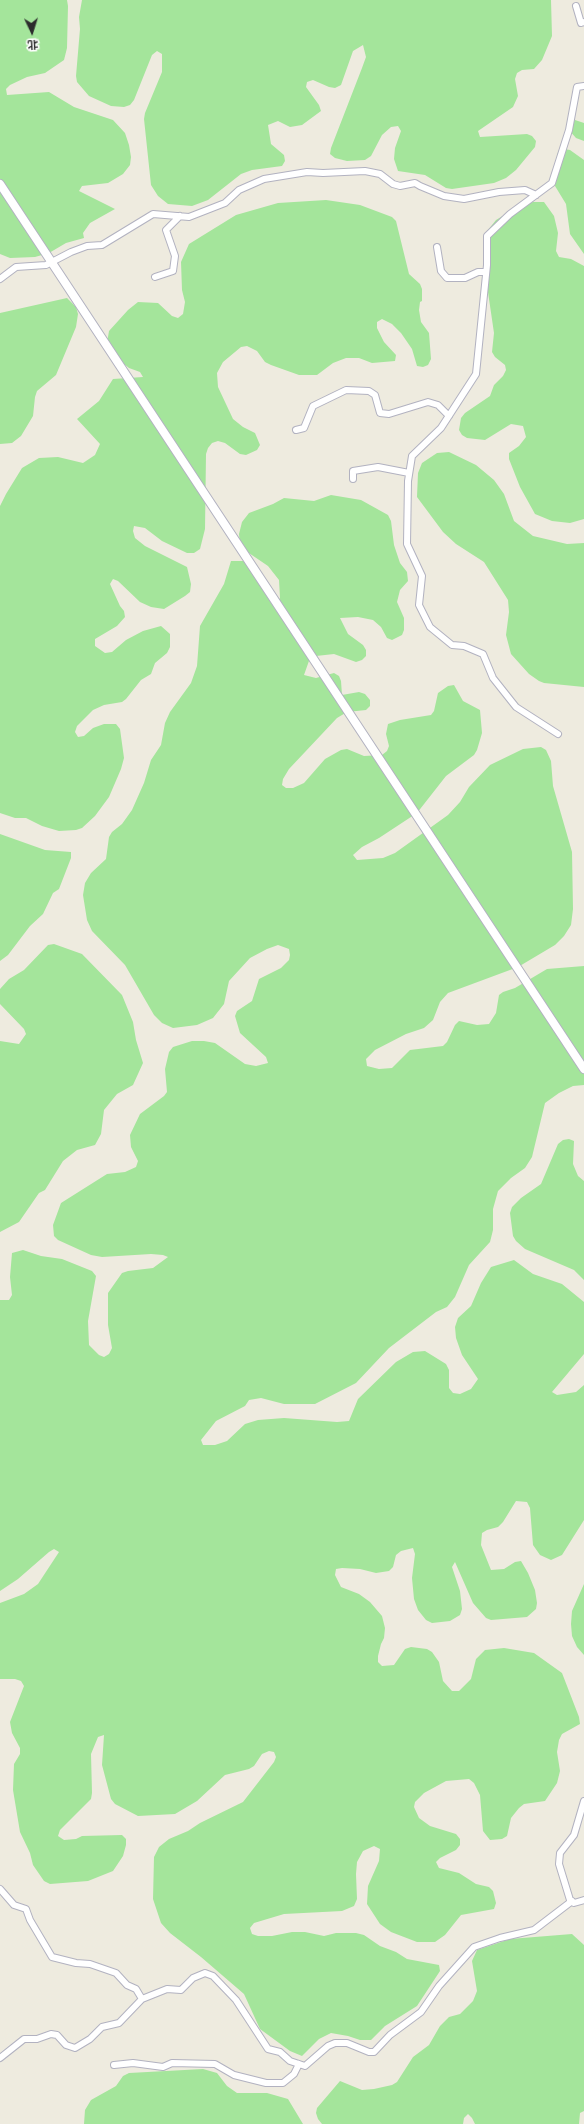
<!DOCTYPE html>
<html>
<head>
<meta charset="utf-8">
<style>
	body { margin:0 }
	#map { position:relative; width:584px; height:2124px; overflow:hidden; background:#eeebdf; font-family:"Nunito Sans","Noto Sans SC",sans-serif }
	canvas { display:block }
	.north { position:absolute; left:12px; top:12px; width:40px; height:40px; -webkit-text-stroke:3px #fff; paint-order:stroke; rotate:176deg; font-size:11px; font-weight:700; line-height:16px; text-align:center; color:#2c2c2c }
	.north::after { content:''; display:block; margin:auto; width:14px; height:18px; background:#2c2c2c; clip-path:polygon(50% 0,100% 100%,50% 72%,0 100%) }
</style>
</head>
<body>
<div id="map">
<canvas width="584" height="2124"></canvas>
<div class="north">北</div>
</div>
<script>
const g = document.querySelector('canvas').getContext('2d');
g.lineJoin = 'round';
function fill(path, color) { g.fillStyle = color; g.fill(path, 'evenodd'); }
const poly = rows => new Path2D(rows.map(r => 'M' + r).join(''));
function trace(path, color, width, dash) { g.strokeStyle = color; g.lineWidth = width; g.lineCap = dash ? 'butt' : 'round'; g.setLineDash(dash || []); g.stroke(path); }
fill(poly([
	[0,0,67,0,68,6,67,48,64,60,45,73,27,77,10,85,6,89,7,95,49,92,74,107,113,120,125,133,129,145,131,157,130,165,123,174,108,183,82,186,79,191,115,209,90,223,83,233,84,238,66,243,49,253,35,257,10,258,0,254],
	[82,0,551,0,552,36,542,60,534,69,522,70,517,73,515,79,518,96,513,107,478,131,480,137,527,134,532,136,536,141,535,147,516,170,506,178,494,183,452,189,446,188,425,175,398,171,394,159,395,148,401,131,398,126,391,127,382,135,371,156,365,160,347,161,335,158,330,154,331,148,362,68,366,57,363,45,353,51,341,85,335,88,329,87,313,80,307,82,306,87,319,105,321,111,302,125,290,127,278,121,268,125,271,144,284,155,285,161,282,166,252,170,241,174,208,200,192,206,168,204,158,196,151,185,144,119,145,113,162,72,162,54,157,51,152,55,134,100,130,105,124,107,111,106,89,96,77,82,76,76,80,29,79,17],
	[572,119,584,123,584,141,576,138,568,129],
	[564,149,570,150,584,160,584,254,570,234,566,204,555,186,557,155,559,150],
	[326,200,360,205,392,217,396,221,409,274,420,284,422,289,422,301,420,302,419,310,421,322,429,333,431,359,428,365,423,367,417,366,412,349,401,333,392,324,382,319,377,322,377,328,384,342,396,355,395,361,372,363,359,358,346,358,333,363,317,375,299,375,271,365,265,362,257,351,247,346,241,347,223,362,217,373,218,387,233,419,243,427,255,433,260,445,257,450,246,455,240,454,225,443,218,441,212,443,208,448,206,454,205,529,200,549,194,553,187,553,162,541,145,528,134,526,133,531,135,538,145,546,187,567,191,584,190,592,185,596,164,609,151,607,140,602,118,581,113,579,110,584,120,606,124,611,125,617,117,626,95,639,95,646,105,653,112,652,126,640,143,631,161,626,170,634,170,647,167,653,155,663,151,674,141,680,126,699,122,702,104,705,93,710,77,726,75,732,78,737,84,736,93,728,104,724,116,724,120,729,124,758,121,769,109,797,95,816,82,828,76,830,59,831,42,826,26,818,15,818,0,813,0,506,6,494,22,468,39,458,58,457,83,463,95,455,100,444,77,419,99,401,113,379,143,377,140,372,129,368,113,355,107,343,109,331,128,310,138,302,158,303,172,316,178,318,183,314,185,302,182,290,181,262,189,244,236,215,278,203],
	[533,202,544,202,554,216,558,233,556,251,559,257,571,259,584,266,584,519,570,523,552,521,535,514,520,487,509,459,509,453,519,446,526,437,523,426,511,424,485,440,467,438,462,435,459,430,461,418,465,413,490,396,494,385,503,376,506,370,505,365,495,357,492,352,494,333,484,265,484,241,488,230,496,220,516,208],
	[67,298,76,307,78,314,76,327,56,375,37,391,35,397,33,416,21,436,12,443,0,444,0,313],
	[449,452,476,465,494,480,504,494,514,521,533,536,567,544,584,543,584,687,544,683,539,681,529,674,511,654,506,635,509,612,508,600,484,562,456,544,443,532,417,497,418,473,422,463,437,453],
	[331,495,361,500,388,515,391,521,394,545,400,563,407,572,408,581,400,590,397,602,404,618,404,630,402,635,392,640,387,638,381,627,373,620,358,617,340,618,348,634,363,645,366,650,366,656,362,660,356,662,334,654,316,656,310,658,304,675,316,678,334,673,339,676,341,681,342,695,359,692,365,694,370,700,370,706,366,710,347,712,337,718,289,769,283,779,282,785,286,788,293,788,304,783,325,759,341,750,347,749,364,756,382,755,387,751,389,746,386,734,388,724,400,720,431,715,434,711,438,693,448,686,454,685,463,701,480,710,482,733,477,750,474,755,446,776,417,813,379,838,362,847,353,855,357,860,383,858,395,853,448,815,460,802,469,787,490,765,523,749,541,747,546,750,551,761,553,786,572,852,573,909,571,925,564,936,555,945,518,967,448,993,440,1002,433,1020,424,1028,406,1034,375,1050,366,1059,367,1066,379,1069,392,1068,410,1050,443,1046,447,1042,455,1025,459,1021,477,1025,489,1024,496,1013,499,995,503,992,515,988,547,969,584,966,584,1085,573,1086,559,1093,545,1103,532,1157,525,1168,511,1178,498,1191,493,1209,493,1230,490,1242,469,1265,455,1297,447,1307,436,1312,389,1348,356,1383,315,1404,284,1404,261,1398,249,1400,245,1406,216,1421,201,1440,203,1445,215,1445,227,1441,245,1424,258,1420,284,1418,337,1422,349,1421,358,1399,396,1362,413,1352,425,1351,446,1364,449,1370,449,1388,453,1393,460,1394,471,1389,478,1379,462,1355,456,1338,455,1327,458,1318,471,1306,481,1283,491,1267,514,1260,533,1274,562,1284,584,1302,584,1354,552,1392,557,1395,576,1392,584,1385,584,1520,562,1555,551,1560,540,1555,533,1545,530,1508,527,1502,516,1501,503,1522,498,1527,487,1530,482,1533,481,1545,491,1570,504,1569,515,1562,521,1561,528,1573,535,1590,537,1603,536,1609,527,1617,491,1620,486,1618,473,1603,455,1562,452,1567,460,1591,462,1609,460,1615,450,1621,432,1623,426,1620,418,1610,414,1599,412,1578,415,1554,413,1548,401,1551,396,1555,393,1567,389,1571,376,1573,360,1569,342,1568,336,1569,335,1575,341,1587,359,1594,370,1602,382,1616,385,1628,384,1638,381,1644,378,1656,378,1662,382,1666,394,1665,405,1649,411,1647,427,1649,432,1652,439,1662,443,1681,452,1691,459,1691,471,1679,476,1659,485,1650,504,1648,534,1653,562,1673,579,1717,580,1724,562,1734,559,1740,557,1752,560,1771,557,1783,545,1801,524,1804,519,1808,511,1818,507,1836,502,1839,490,1840,483,1831,480,1795,474,1783,469,1779,446,1781,424,1793,415,1802,414,1807,419,1818,430,1826,456,1834,460,1839,460,1845,456,1850,440,1858,436,1862,439,1868,459,1873,476,1884,489,1887,493,1891,496,1903,494,1909,461,1915,445,1935,435,1942,417,1942,391,1932,380,1924,367,1904,368,1886,379,1861,380,1849,374,1846,363,1851,357,1862,356,1874,357,1899,354,1906,342,1911,284,1914,254,1923,250,1928,252,1934,258,1936,272,1936,292,1932,305,1932,324,1936,336,1933,356,1933,364,1935,380,1946,396,1952,407,1959,439,1965,440,1971,417,2006,385,2026,371,2040,360,2040,348,2036,331,2033,319,2039,302,2056,290,2051,260,2029,244,1994,201,1957,170,1933,161,1923,153,1899,154,1857,159,1847,169,1839,188,1831,200,1823,243,1802,274,1762,276,1757,274,1752,269,1751,262,1754,254,1766,249,1769,225,1775,197,1801,175,1814,138,1816,115,1804,111,1799,102,1765,104,1735,98,1737,91,1754,92,1793,91,1799,60,1830,58,1836,64,1840,76,1839,82,1836,122,1835,126,1839,126,1845,123,1856,113,1871,88,1881,50,1884,44,1881,33,1865,30,1853,20,1832,13,1790,14,1764,20,1754,20,1748,12,1733,10,1722,24,1686,21,1681,15,1679,0,1679,0,1603,24,1594,38,1584,59,1552,54,1549,49,1552,18,1579,0,1591,0,1300,9,1300,12,1295,10,1277,12,1253,23,1250,41,1256,62,1259,92,1271,96,1276,88,1321,89,1345,99,1355,104,1357,109,1354,112,1348,108,1325,108,1293,122,1273,128,1271,153,1268,168,1257,163,1255,151,1254,102,1257,91,1255,58,1240,54,1236,53,1225,61,1203,107,1174,125,1172,136,1167,138,1161,131,1147,130,1135,140,1114,164,1096,167,1092,165,1069,169,1052,173,1047,192,1041,204,1041,215,1043,245,1064,256,1066,268,1063,266,1057,240,1033,235,1016,237,1011,252,1001,259,979,281,968,289,960,290,955,289,949,278,945,267,949,250,958,229,981,224,1004,213,1018,197,1025,173,1028,162,1023,154,1015,125,965,92,931,87,920,83,895,85,883,91,873,106,859,109,837,112,832,122,824,132,810,144,783,151,760,161,745,165,723,170,712,191,683,197,666,200,626,224,584,231,561,243,561,253,569,277,603,280,598,279,580,268,566,243,549,240,544,239,534,242,522,249,513,273,504,284,498,314,501],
	[0,834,45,850,71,852,71,858,59,889,53,893,43,914,30,926,8,955,0,961],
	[54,944,82,954,122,995,133,1022,136,1040,143,1063,133,1085,117,1094,104,1110,101,1134,95,1145,77,1150,63,1161,45,1190,39,1193,19,1222,0,1232,0,1041,19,1044,26,1034,24,1029,0,1004,0,989,9,979,24,970,48,945],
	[569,1139,574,1141,573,1164,578,1176,584,1181,584,1280,574,1270,525,1249,516,1241,513,1236,510,1213,512,1207,521,1198,541,1184,558,1144,563,1140],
	[584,1584,584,1655,577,1647,572,1636,571,1624,572,1611],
	[572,1934,584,1945,584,2111,580,2113,579,2124,475,2124,472,2118,468,2114,464,2118,463,2124,322,2124,318,2119,316,2113,317,2108,340,2081,362,2090,374,2089,392,2085,397,2082,413,2057,429,2045,440,2026,449,2017,460,2014,473,2001,477,1991,472,1961,477,1950,510,1939],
	[203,2069,217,2073,227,2086,237,2093,267,2093,288,2099,303,2124,84,2124,85,2110,91,2100,116,2086,123,2076,129,2073]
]), '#a4e59b');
const street = poly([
	[576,6,581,23,584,22],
	[437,247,441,271,447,278,465,278,478,272,486,272],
	[155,277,173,271,175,256,166,230,180,216],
	[0,279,16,267,46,265,71,252,87,246,102,245,153,214,189,217,225,203,239,190,264,179,307,172,323,173,365,171,380,174,393,184,400,186,415,183,420,186,444,196,464,199,499,192,525,190,536,195],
	[296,430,304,428,313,406,346,390,369,391,375,395,380,413,389,414,428,402,438,405,449,416],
	[353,479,353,471,378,467,409,473],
	[558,734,516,707,493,678,483,654,464,646,452,645,430,627,419,605,422,576,407,544,408,481,412,456,441,428,476,374,487,265,487,236,510,214,552,183,569,130,577,87,584,86],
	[584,1801,574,1835,560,1853,559,1864,570,1900,574,1903,584,1900],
	[0,1889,14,1905,26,1909,30,1920,52,1957,76,1963,90,1964,116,1973,127,1985,136,1989,142,1999],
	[0,2058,24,2039,37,2039,51,2034,57,2035,66,2045,75,2048,90,2039,102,2027,119,2023,142,1999,167,1989,181,1990,193,1978,205,1973,213,1976,236,2000,268,2049,280,2052,290,2061,305,2066,328,2046,335,2043,347,2043,369,2052,374,2052,390,2035,421,2012,439,1986,474,1947,500,1938,534,1930,572,1901],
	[114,2065,133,2063,163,2067,172,2063,215,2064,234,2075,266,2083,283,2083,294,2074,299,2064]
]);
const secondary = poly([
	[0,184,584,1069]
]);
trace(street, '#b2b2c0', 8);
trace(secondary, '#b2b2c0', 10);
trace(street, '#fff', 6);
trace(secondary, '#fff', 8);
</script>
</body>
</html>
